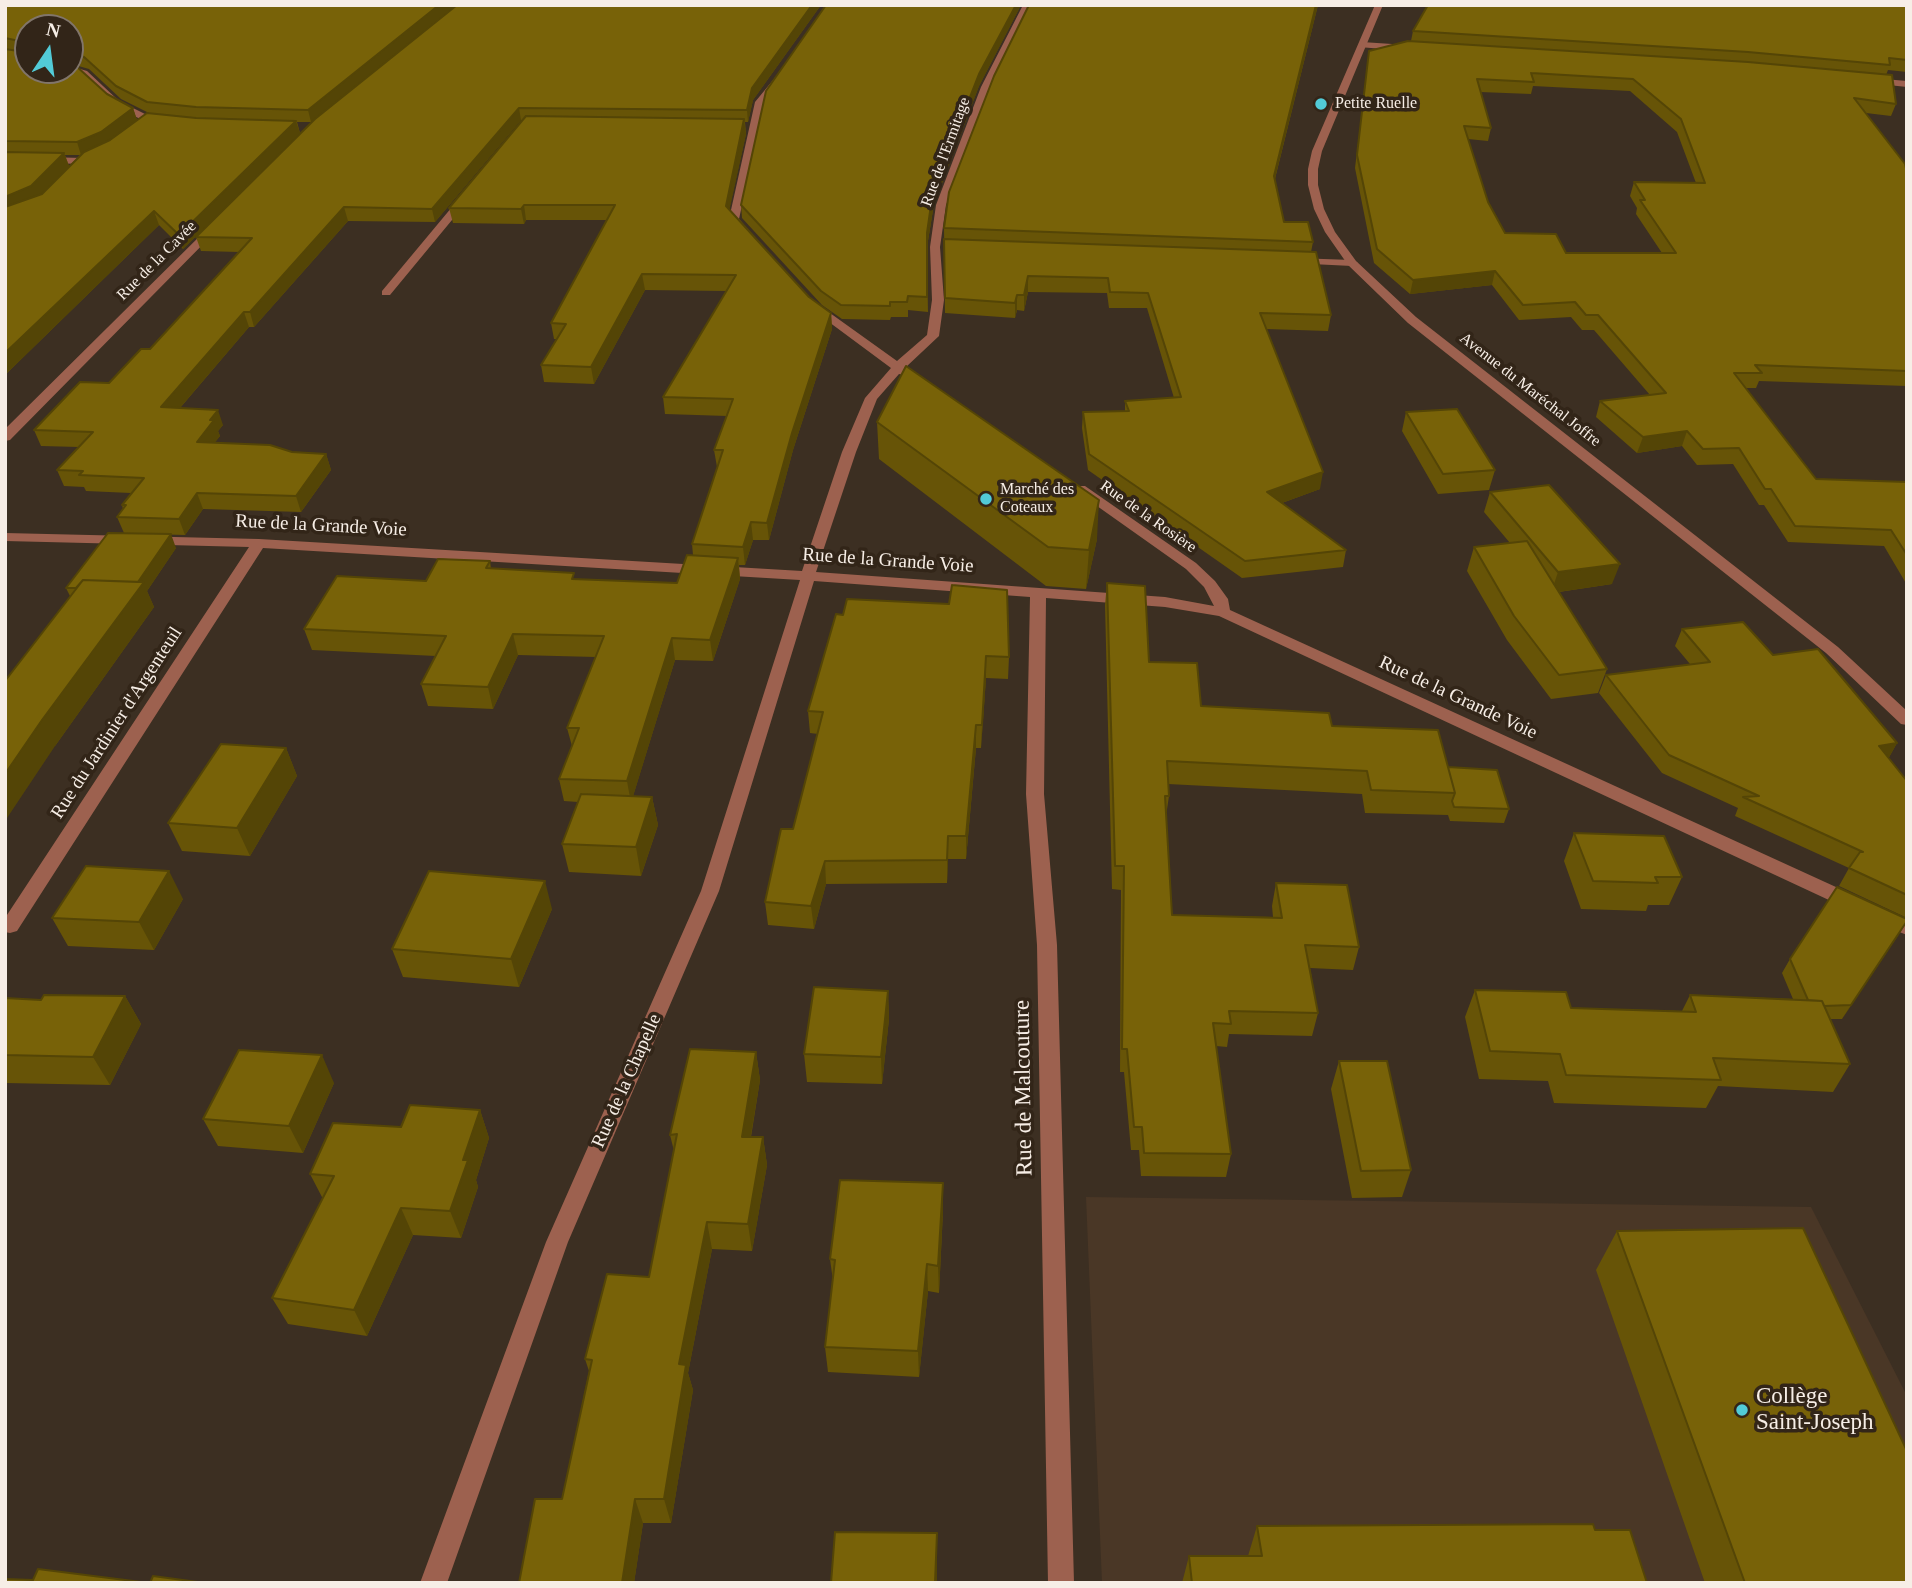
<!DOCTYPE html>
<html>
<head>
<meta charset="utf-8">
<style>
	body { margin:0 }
	#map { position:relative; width:1912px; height:1588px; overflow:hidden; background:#3c2f22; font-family:"Times New Roman",serif }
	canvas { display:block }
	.frame { position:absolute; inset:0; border:7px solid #f7eee6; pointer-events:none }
	.north { position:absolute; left:14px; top:14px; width:70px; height:70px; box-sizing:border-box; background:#322518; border:2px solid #81756a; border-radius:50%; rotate:13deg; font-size:19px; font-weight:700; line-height:28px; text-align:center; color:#f7eee6 }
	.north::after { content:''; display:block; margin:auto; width:24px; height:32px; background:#52cbd7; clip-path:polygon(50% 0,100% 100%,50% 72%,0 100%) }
</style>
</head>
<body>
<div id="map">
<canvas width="1912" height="1588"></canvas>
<div class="frame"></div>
<div class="north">N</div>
</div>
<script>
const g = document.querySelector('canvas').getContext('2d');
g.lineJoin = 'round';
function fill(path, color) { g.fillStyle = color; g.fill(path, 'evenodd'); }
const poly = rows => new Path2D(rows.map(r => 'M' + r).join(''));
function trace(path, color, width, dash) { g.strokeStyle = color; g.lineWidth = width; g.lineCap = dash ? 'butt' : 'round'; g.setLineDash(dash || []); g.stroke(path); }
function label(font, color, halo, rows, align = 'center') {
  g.font = font + ' "Times New Roman",serif'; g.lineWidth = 7; g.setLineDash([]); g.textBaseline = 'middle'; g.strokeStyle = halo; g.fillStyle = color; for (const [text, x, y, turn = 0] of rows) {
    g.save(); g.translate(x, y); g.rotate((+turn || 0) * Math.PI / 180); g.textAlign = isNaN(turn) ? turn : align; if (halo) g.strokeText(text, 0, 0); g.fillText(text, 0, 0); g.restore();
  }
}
fill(poly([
	[1086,1197,1811,1207,1907,1396,1907,1583,1102,1583]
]), '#4a3726');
fill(poly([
	[1023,5,1031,5,991,87,946,205,940,247,944,300,939,336,906,367,912,373,910,376,899,374,877,399,856,452,816,572,1165,597,1214,606,1204,587,1186,569,1073,489,1075,486,1085,486,1196,563,1215,581,1228,599,1230,610,1860,898,1862,903,1860,908,1846,908,1219,616,1165,607,1046,598,1044,794,1057,945,1074,1583,1048,1583,1037,945,1026,794,1030,597,814,581,719,891,568,1242,447,1583,420,1583,546,1242,701,891,800,580,263,548,17,931,10,933,5,932,5,918,249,547,5,541,5,533,259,539,802,571,842,452,865,398,891,368,806,305,816,303,897,361,927,335,932,300,930,247,936,205,981,87,1023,5],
	[1362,42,1407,45,1411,48,1407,51,1359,47,1362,42],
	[70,66,87,71,119,101,151,117,169,121,164,124,146,122,113,105,81,75,67,71,70,66],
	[778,74,782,77,765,102,739,219,751,233,746,236,729,219,755,102,778,74],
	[1872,78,1907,81,1907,87,1869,83,1868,81,1872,78],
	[5,156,83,158,88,161,83,164,5,162,5,156],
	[462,195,471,197,390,295,382,295,382,291,462,195],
	[210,226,219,228,10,440,5,441,5,429,210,226],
	[1295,258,1352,260,1358,263,1352,266,1291,263,1289,261,1295,258],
	[1881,910,1907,920,1907,935,1874,922,1872,917,1874,912,1881,910]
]), '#9d614f');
fill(poly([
	[1375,5,1383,5,1322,151,1318,169,1318,185,1324,209,1335,232,1356,261,1416,317,1838,647,1907,711,1907,725,1901,724,1826,653,1408,323,1348,265,1325,232,1314,209,1308,185,1308,169,1312,151,1375,5]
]), '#9d614f');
fill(poly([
	[5,5,456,5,311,122,297,122,300,133,183,249,159,225,5,375],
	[70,28,70,70,28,70],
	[75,65,89,69,121,99,149,113,137,120,133,108,107,94],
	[65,155,80,155,69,166],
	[457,5,821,5,753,100,748,122,745,122,746,134,729,210,809,297,831,313,832,329,793,450,769,540,753,540,745,565,739,565,740,579,713,661,675,660,633,796,652,797,658,825,641,876,569,872,562,844,578,802,564,801,559,779,572,746,567,728,596,657,518,655,493,709,428,706,421,684,436,656,312,650,304,629,426,581,490,561,491,569,576,579,677,583,693,555,692,544,717,467,714,450,727,416,665,414,663,397,727,291,645,290,594,384,544,382,541,365,557,339,554,339,551,323,607,220,526,220,524,224,453,223,449,208,522,120,521,120,435,222,348,221,254,327,249,327,180,408,223,425,218,431,220,436,215,442,292,452,326,454,331,470,301,512,203,509,185,535,149,534,176,548,147,591,154,607,55,746,70,596,66,588,124,533,117,517,123,509,122,505,131,493,86,491,84,487,64,486,57,470,79,447,41,446,34,430,109,383,150,349,239,252,201,251,196,237],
	[826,5,1021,5,979,86,934,204,927,247,928,312,908,310,908,317,891,317,890,320,842,319,822,305,742,218,741,205],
	[1318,5,1275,179,1284,222,1313,242,1311,252,1331,315,1328,331,1266,329,1320,489,1282,503,1346,550,1343,567,1242,578,1088,470,1082,428,1083,412,1125,411,1125,401,1174,398,1147,308,1109,308,1107,293,1028,292,1024,311,1017,310,1015,318,945,313,944,228],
	[1907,5,1907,72,1888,70,1886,75,1896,104,1891,116,1866,113,1907,173,1907,386,1759,381,1756,388,1746,388,1816,479,1907,482,1907,585,1884,546,1788,542,1764,505,1759,505,1733,464,1697,465,1682,446,1637,453,1596,417,1600,401,1650,395,1594,330,1582,330,1571,317,1519,320,1492,285,1410,294,1374,263,1355,168,1369,51,1411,41,1413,31],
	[1533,86,1630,91,1677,132,1696,183,1634,182,1630,196,1637,208,1636,214,1662,253,1566,253,1505,233,1488,202,1468,139,1488,141,1491,128,1480,92,1531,94],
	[1406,412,1495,470,1489,490,1438,494,1402,431],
	[877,422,1097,539,1086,589,1046,586,879,459],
	[1490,492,1612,584,1559,592,1607,669,1598,693,1551,699,1507,640,1467,571,1474,547,1510,543,1484,512],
	[1107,583,1149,662,1201,706,1332,726,1448,767,1509,809,1504,823,1450,821,1448,815,1365,813,1362,794,1168,784,1169,796,1166,816,1172,915,1273,917,1272,906,1276,883,1359,947,1353,970,1310,968,1318,1013,1312,1036,1229,1034,1227,1047,1216,1046,1231,1154,1226,1177,1141,1176,1139,1150,1131,1150,1124,1072,1120,1072,1121,890,1112,889,1105,605],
	[836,614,1009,657,1008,679,986,678,981,748,976,748,966,859,948,859,947,883,826,884,814,929,768,925,765,902,793,829,818,734,810,733,808,711],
	[1682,629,1773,655,1897,743,1888,759,1907,781,1907,918,1839,886,1849,868,1735,816,1738,808,1662,773,1599,693,1606,675,1690,664,1675,646],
	[286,748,297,776,250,856,182,851,168,823],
	[1574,833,1682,877,1669,905,1648,905,1646,911,1581,909,1564,861],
	[183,899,154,950,68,946,52,918],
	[552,909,519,987,403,977,392,949],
	[1899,934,1842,1019,1830,1019,1850,1064,1833,1092,1718,1086,1706,1108,1554,1103,1548,1081,1479,1079,1465,1017,1475,990,1571,1008,1682,1011,1690,995,1793,999,1782,973,1790,959],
	[888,991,889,1019,882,1084,807,1082,804,1054],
	[125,996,141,1024,110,1085,5,1083,5,998,41,1000],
	[756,1052,760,1080,751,1137,763,1137,767,1165,752,1251,712,1249,688,1373,693,1390,671,1523,643,1523,634,1583,519,1583,562,1499,589,1371,585,1359,649,1277,674,1151,670,1135],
	[1339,1061,1411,1170,1402,1197,1352,1198,1331,1089],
	[334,1083,303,1153,218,1146,203,1119],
	[480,1110,489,1138,476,1180,478,1187,461,1238,413,1235,367,1336,288,1324,272,1298,323,1199,310,1174,401,1127],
	[943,1183,943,1211,939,1293,928,1291,919,1377,828,1372,825,1347,833,1281,830,1259],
	[1617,1231,1907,1583,1705,1583,1596,1270],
	[1257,1526,1595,1530,1647,1583,1182,1583,1189,1556,1248,1556]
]), '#675407');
fill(poly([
	[439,5,456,5,311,122,308,110],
	[812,5,821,5,753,100,748,122,747,110,752,88],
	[1016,5,1021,5,979,86,934,204,927,247,928,312,927,233,933,191,979,74],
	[1316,5,1318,5,1272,190,1274,176],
	[133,108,137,120,106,145,81,155,77,142],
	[519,108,521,120,435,222,432,209],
	[744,119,746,134,727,221,726,206],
	[296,121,300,133,183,249,179,235],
	[64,153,69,166,37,200,5,213,5,197],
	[524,205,526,220,524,224,521,209],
	[344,207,348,221,254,327,250,312],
	[154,211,159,225,5,375,5,353],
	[1495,271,1492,285,1410,294,1413,280],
	[642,274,645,290,594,384,591,367],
	[1028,276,1028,292,1024,311,1024,295],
	[1017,295,1017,310,1015,318,1015,303],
	[244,312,249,327,167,423,161,407],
	[831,313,832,329,793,450,769,540,767,523,792,433],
	[218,410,223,425,218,431,220,436,203,457,197,442,210,420],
	[1687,431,1682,446,1637,453,1643,437],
	[326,454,331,470,301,512,296,496],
	[1323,472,1320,489,1265,509,1267,492],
	[197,493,203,509,185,535,179,519],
	[1099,500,1097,539,1086,589,1089,550],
	[751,522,753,540,745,565,743,547],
	[171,534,176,548,147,591,154,607,55,746,5,821,5,774],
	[738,558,740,579,713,661,710,640],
	[1620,564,1612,584,1551,593,1558,572],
	[513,634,518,655,493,709,488,687],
	[672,638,675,660,631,803,627,781],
	[986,656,986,678,981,748,982,725],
	[976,725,976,748,966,859,966,836],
	[1897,743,1887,761,1879,746],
	[286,748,297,776,250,856,237,828],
	[652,797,658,825,641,876,636,847],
	[948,836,948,859,947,883,947,860],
	[825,861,826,884,814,929,811,906],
	[169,871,183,899,154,950,139,922],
	[545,881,552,909,519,987,511,959],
	[1907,921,1899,934,1842,1019,1851,1005],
	[888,991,889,1019,882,1084,881,1057],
	[125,996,141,1024,110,1085,93,1057],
	[756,1052,760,1080,746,1165,742,1137],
	[322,1055,334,1083,303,1153,289,1126],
	[480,1110,489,1138,476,1180,478,1187,461,1238,450,1211,463,1160],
	[763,1137,767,1165,752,1251,748,1224],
	[943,1183,943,1211,939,1293,938,1266],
	[401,1208,413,1235,367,1336,354,1310],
	[707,1222,712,1249,688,1373,693,1390,671,1523,664,1499,679,1364],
	[927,1264,928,1291,919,1377,918,1351],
	[635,1499,643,1523,634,1583,622,1583],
	[937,1533,937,1583,935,1583]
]), '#544506');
const building = poly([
	[5,5,439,5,308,110,196,107,147,102,116,86,84,57,70,53,70,28,28,28,28,70,70,70,70,64,75,65,107,94,133,108,101,132,77,142,5,141,5,49,25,52,24,42,5,38,5,5],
	[457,5,812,5,752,88,747,110,519,108,432,209,344,207,250,312,244,312,161,407,218,410,210,420,214,420,197,442,270,445,292,452,326,454,296,496,197,493,179,519,117,517,126,505,122,505,144,478,79,475,83,471,57,470,93,432,34,430,80,382,109,383,141,349,150,349,252,238,196,237,315,119,457,5],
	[826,5,1016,5,979,74,933,191,927,233,927,297,908,296,907,302,890,302,890,306,841,305,821,291,741,205,766,91,826,5],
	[1029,5,1316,5,1274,176,1284,222,1308,222,1313,242,944,228,949,192,994,76,1029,5],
	[1428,5,1907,5,1907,60,1889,58,1890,65,1748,52,1413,31,1428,5],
	[1408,41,1748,62,1892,75,1896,104,1854,98,1905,164,1907,173,1907,371,1755,365,1762,373,1734,373,1816,479,1907,482,1907,555,1891,530,1795,526,1771,489,1765,489,1739,448,1703,449,1687,431,1643,437,1600,401,1666,393,1598,315,1586,315,1575,302,1523,305,1495,271,1413,280,1377,249,1357,155,1369,51,1408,41],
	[1531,73,1633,79,1681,119,1705,183,1634,182,1645,200,1640,200,1676,253,1566,253,1556,234,1505,233,1488,202,1464,126,1491,128,1477,79,1534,82,1531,73],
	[147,113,196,118,296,121,179,235,154,211,5,353,5,207,42,194,84,152,110,140,147,113],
	[526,116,744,119,726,206,809,297,831,313,792,433,767,523,751,522,743,547,692,544,723,450,714,450,733,399,663,397,736,275,642,274,591,367,541,365,566,324,551,323,615,205,524,205,521,209,449,208,526,116],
	[5,152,64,153,31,186,5,197,5,152],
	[944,239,1316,252,1331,315,1260,313,1323,472,1267,492,1346,550,1245,561,1089,454,1083,412,1129,411,1125,401,1181,397,1148,293,1110,292,1108,278,1028,276,1024,295,1017,295,1015,303,945,298,944,239],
	[906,366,1099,500,1089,550,1048,547,877,422,906,366],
	[1457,409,1495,470,1443,474,1406,412,1457,409],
	[1549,485,1620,564,1558,572,1490,492,1549,485],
	[108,533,171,534,138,582,83,580,76,588,66,588,108,533],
	[1527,541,1607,669,1559,675,1514,616,1474,547,1527,541],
	[687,555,738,558,710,640,672,638,627,781,559,779,579,728,567,728,604,636,513,634,488,687,421,684,446,636,304,629,337,576,426,581,438,559,490,561,486,568,574,573,572,579,677,583,687,555],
	[83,580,144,582,42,720,5,774,5,681,83,580],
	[1107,583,1145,586,1149,662,1197,663,1201,706,1329,713,1332,726,1438,730,1455,793,1371,790,1367,771,1167,761,1169,796,1165,796,1172,915,1282,918,1276,883,1347,885,1359,947,1305,945,1318,1013,1229,1011,1231,1024,1213,1023,1231,1154,1144,1153,1142,1127,1134,1127,1127,1049,1122,1049,1124,866,1115,866,1107,583],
	[952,585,1007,590,1009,657,986,656,982,725,976,725,966,836,948,836,947,860,825,861,811,906,765,902,781,829,793,829,823,712,808,711,836,614,843,615,847,599,949,604,952,585],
	[1743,622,1773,655,1818,649,1897,743,1879,746,1907,781,1907,895,1849,868,1860,852,1863,852,1743,797,1759,796,1669,755,1606,675,1710,662,1682,629,1743,622],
	[221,744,286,748,237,828,168,823,221,744],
	[1448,767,1497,770,1509,809,1454,807,1452,801,1455,793,1448,767],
	[581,794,652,797,636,847,562,844,581,794],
	[1574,833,1664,836,1682,877,1655,877,1658,883,1593,881,1574,833],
	[86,866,169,871,139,922,52,918,86,866],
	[429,871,545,881,511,959,392,949,429,871],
	[1837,887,1907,919,1907,921,1851,1005,1824,1006,1822,1001,1808,1000,1790,959,1837,887],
	[814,987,888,991,881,1057,804,1054,814,987],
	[1475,990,1566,992,1571,1008,1696,1012,1690,995,1822,1001,1850,1064,1713,1058,1721,1080,1566,1075,1560,1054,1490,1051,1475,990],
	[44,995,125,996,93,1057,5,1055,5,998,41,1000,44,995],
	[690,1049,756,1052,742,1137,763,1137,748,1224,707,1222,679,1364,686,1365,664,1499,635,1499,622,1583,519,1583,535,1499,562,1499,592,1360,585,1359,607,1274,649,1277,677,1134,670,1135,690,1049],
	[239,1050,322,1055,289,1126,203,1119,239,1050],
	[1339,1061,1387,1061,1411,1170,1361,1171,1339,1061],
	[410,1105,480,1110,463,1160,468,1160,450,1211,401,1208,354,1310,272,1298,334,1176,310,1174,333,1123,401,1127,410,1105],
	[840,1180,943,1183,938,1266,927,1264,918,1351,825,1347,835,1260,830,1259,840,1180],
	[1803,1228,1907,1451,1907,1583,1745,1583,1617,1231,1803,1228],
	[1593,1524,1595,1530,1630,1530,1647,1583,1192,1583,1189,1556,1262,1556,1257,1526,1593,1524],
	[835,1532,937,1533,935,1583,831,1583,835,1532],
	[38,1569,149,1583,5,1583,5,1579,33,1580,38,1569],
	[153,1576,205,1583,150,1583,153,1576]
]);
fill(building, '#786208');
trace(building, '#544506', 2);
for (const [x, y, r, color] of [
	[1321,104,7,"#52cbd7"],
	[986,499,7,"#52cbd7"],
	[1742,1410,7,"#52cbd7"]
]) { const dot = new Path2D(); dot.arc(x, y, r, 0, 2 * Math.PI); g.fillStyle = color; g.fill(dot); trace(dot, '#322518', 2.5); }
label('16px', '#f7eee6', '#322518', [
	["Petite Ruelle",1335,104],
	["Marché des",1000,490],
	["Coteaux",1000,508]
], 'left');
label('16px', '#f7eee6', '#322518', [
	["Rue de l'Ermitage",946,152,-70],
	["Rue de la Cavée",157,261,-45],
	["Avenue du Maréchal Joffre",1530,390,38],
	["Rue de la Rosière",1148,517,35]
]);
label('19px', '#f7eee6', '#322518', [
	["Rue de la Grande Voie",321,526,3],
	["Rue de la Grande Voie",888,561,4],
	["Rue de la Grande Voie",1458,698,25],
	["Rue du Jardinier d'Argenteuil",117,723,-57],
	["Rue de la Chapelle",627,1081,-66]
]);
label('23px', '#f7eee6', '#322518', [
	["Rue de Malcouture",1024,1088,-91]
]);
label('23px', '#f7eee6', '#322518', [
	["Collège",1756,1397],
	["Saint-Joseph",1756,1423]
], 'left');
</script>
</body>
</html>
